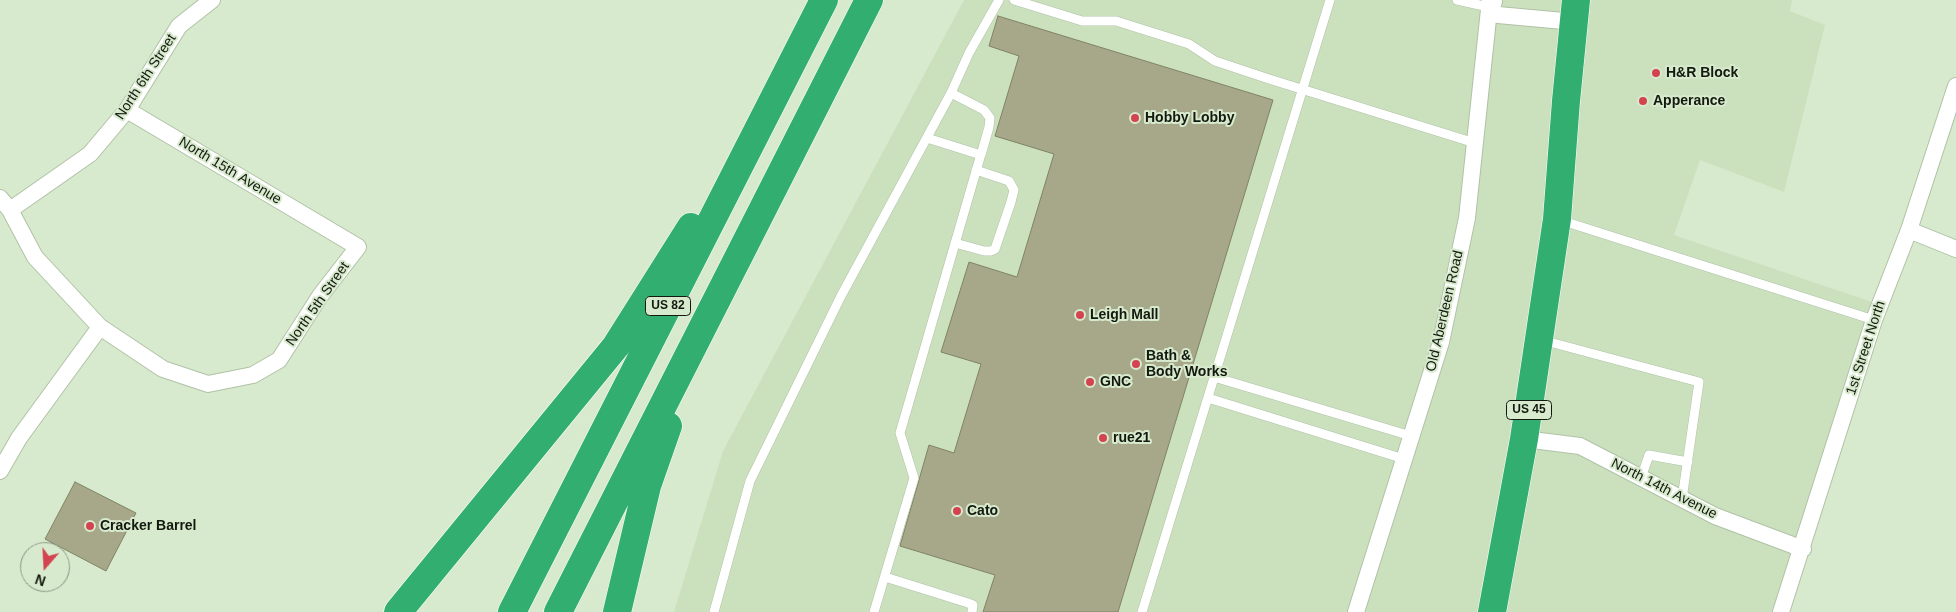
<!DOCTYPE html>
<html>
<head>
<meta charset="utf-8">
<style>
	body { margin:0 }
	#map { position:relative; width:1956px; height:612px; overflow:hidden; background:#d8eacd; font-family:Arial,sans-serif }
	canvas { display:block }
	.north { position:absolute; left:20px; top:542px; width:50px; height:50px; box-sizing:border-box; background:#d8eacd; border:1px solid #899681; border-radius:50%; rotate:199deg; font-size:14px; font-weight:700; line-height:20px; text-align:center; color:#13190f }
	.north::after { content:''; display:block; margin:auto; width:18px; height:22px; background:#d34350; clip-path:polygon(50% 0,100% 100%,50% 72%,0 100%) }
</style>
</head>
<body>
<div id="map">
<canvas width="1956" height="612"></canvas>
<div class="north">N</div>
</div>
<script>
const g = document.querySelector('canvas').getContext('2d');
g.lineJoin = 'round';
function fill(path, color) { g.fillStyle = color; g.fill(path, 'evenodd'); }
const poly = rows => new Path2D(rows.map(r => 'M' + r).join(''));
function trace(path, color, width, dash) { g.strokeStyle = color; g.lineWidth = width; g.lineCap = dash ? 'butt' : 'round'; g.setLineDash(dash || []); g.stroke(path); }
function label(font, color, halo, rows, align = 'center') {
  g.font = font + ' Arial,sans-serif'; g.lineWidth = 4; g.setLineDash([]); g.textBaseline = 'middle'; g.strokeStyle = halo; g.fillStyle = color; for (const [text, x, y, turn = 0] of rows) {
    g.save(); g.translate(x, y); g.rotate((+turn || 0) * Math.PI / 180); g.textAlign = isNaN(turn) ? turn : align; if (halo) g.strokeText(text, 0, 0); g.fillText(text, 0, 0); g.restore();
  }
}
fill(poly([
	[964,0,1792,0,1790,11,1825,25,1784,192,1700,160,1674,235,1878,304,1779,612,674,612,723,451]
]), '#cbe1be');
const building = poly([
	[998,16,1273,100,1118,612,983,612,995,575,900,546,929,445,954,453,981,364,941,352,969,262,1017,277,1054,154,995,136,1019,56,989,46,998,16],
	[75,482,136,513,106,571,45,539,75,482]
]);
fill(building, '#a6a889');
trace(building, '#808365', 1);
const lane = poly([
	[1014,0,1082,21,1116,21,1189,44,1215,61,1269,79,1475,143],
	[1457,0,1489,7],
	[927,138,981,155,989,127,990,118,984,110,951,93,969,53,999,0],
	[1560,220,1874,320],
	[955,243,984,251,991,251,995,249,1011,202,1014,190,1009,181,976,170],
	[1542,340,1699,382,1682,499],
	[1214,377,1411,436],
	[1208,398,1404,459],
	[1641,478,1649,455,1688,462],
	[885,577,968,603,973,605,972,612],
	[714,612,750,481,841,296,951,93],
	[874,612,914,478,900,433,981,154],
	[1142,612,1330,0]
]);
const street = poly([
	[1494,2,1489,7,1498,15,1575,22],
	[0,198,10,210,35,257,100,327,163,369,208,384,253,375,279,360,320,296,358,247,127,110],
	[10,210,90,154,127,110,179,26,212,0],
	[1909,230,1956,249],
	[1524,439,1580,446,1715,516,1803,549],
	[0,471,19,438,100,327],
	[1356,612,1441,342,1467,218,1490,0],
	[1781,612,1874,320,1909,230,1956,86]
]);
const highway = poly([
	[398,612,616,346,691,227],
	[512,612,824,0],
	[558,612,869,0],
	[617,612,647,486,668,426],
	[1492,612,1524,439,1557,219,1566,101,1576,0]
]);
trace(lane, '#b0c2a6', 10);
trace(street, '#b0c2a6', 18);
trace(highway, '#fff', 29);
trace(lane, '#fff', 9);
trace(street, '#fff', 16);
trace(highway, '#31ae70', 28);
for (const [x, y, r, color] of [
	[1656,73,5,"#d34350"],
	[1643,101,5,"#d34350"],
	[1135,118,5,"#d34350"],
	[1080,315,5,"#d34350"],
	[1136,364,5,"#d34350"],
	[1090,382,5,"#d34350"],
	[1103,438,5,"#d34350"],
	[957,511,5,"#d34350"],
	[90,526,5,"#d34350"]
]) { const dot = new Path2D(); dot.arc(x, y, r, 0, 2 * Math.PI); g.fillStyle = color; g.fill(dot); trace(dot, '#d8eacd', 2); }
for (const [x, y, w] of [
	[668,306,45],
	[1529,410,45]
]) { const box = new Path2D(); box.roundRect(x - w / 2, y - 9.5, w, 19, 4); g.fillStyle = '#d8eacd'; g.fill(box); trace(box, '#13190f', 1); }
label('bold 12px', '#13190f', null, [
	["US 82",668,306],
	["US 45",1529,410]
]);
label('bold 14px', '#13190f', '#d8eacd', [
	["H&R Block",1666,73],
	["Apperance",1653,101],
	["Hobby Lobby",1145,118],
	["Leigh Mall",1090,315],
	["Bath &",1146,356],
	["Body Works",1146,372],
	["GNC",1100,382],
	["rue21",1113,438],
	["Cato",967,511],
	["Cracker Barrel",100,526]
], 'left');
label('14px', '#13190f', '#d8eacd', [
	["North 6th Street",146,77,-57],
	["North 15th Avenue",230,171,31],
	["North 5th Street",318,304,-55],
	["Old Aberdeen Road",1445,311,-77],
	["1st Street North",1866,348,-72],
	["North 14th Avenue",1664,489,27]
]);
</script>
</body>
</html>
